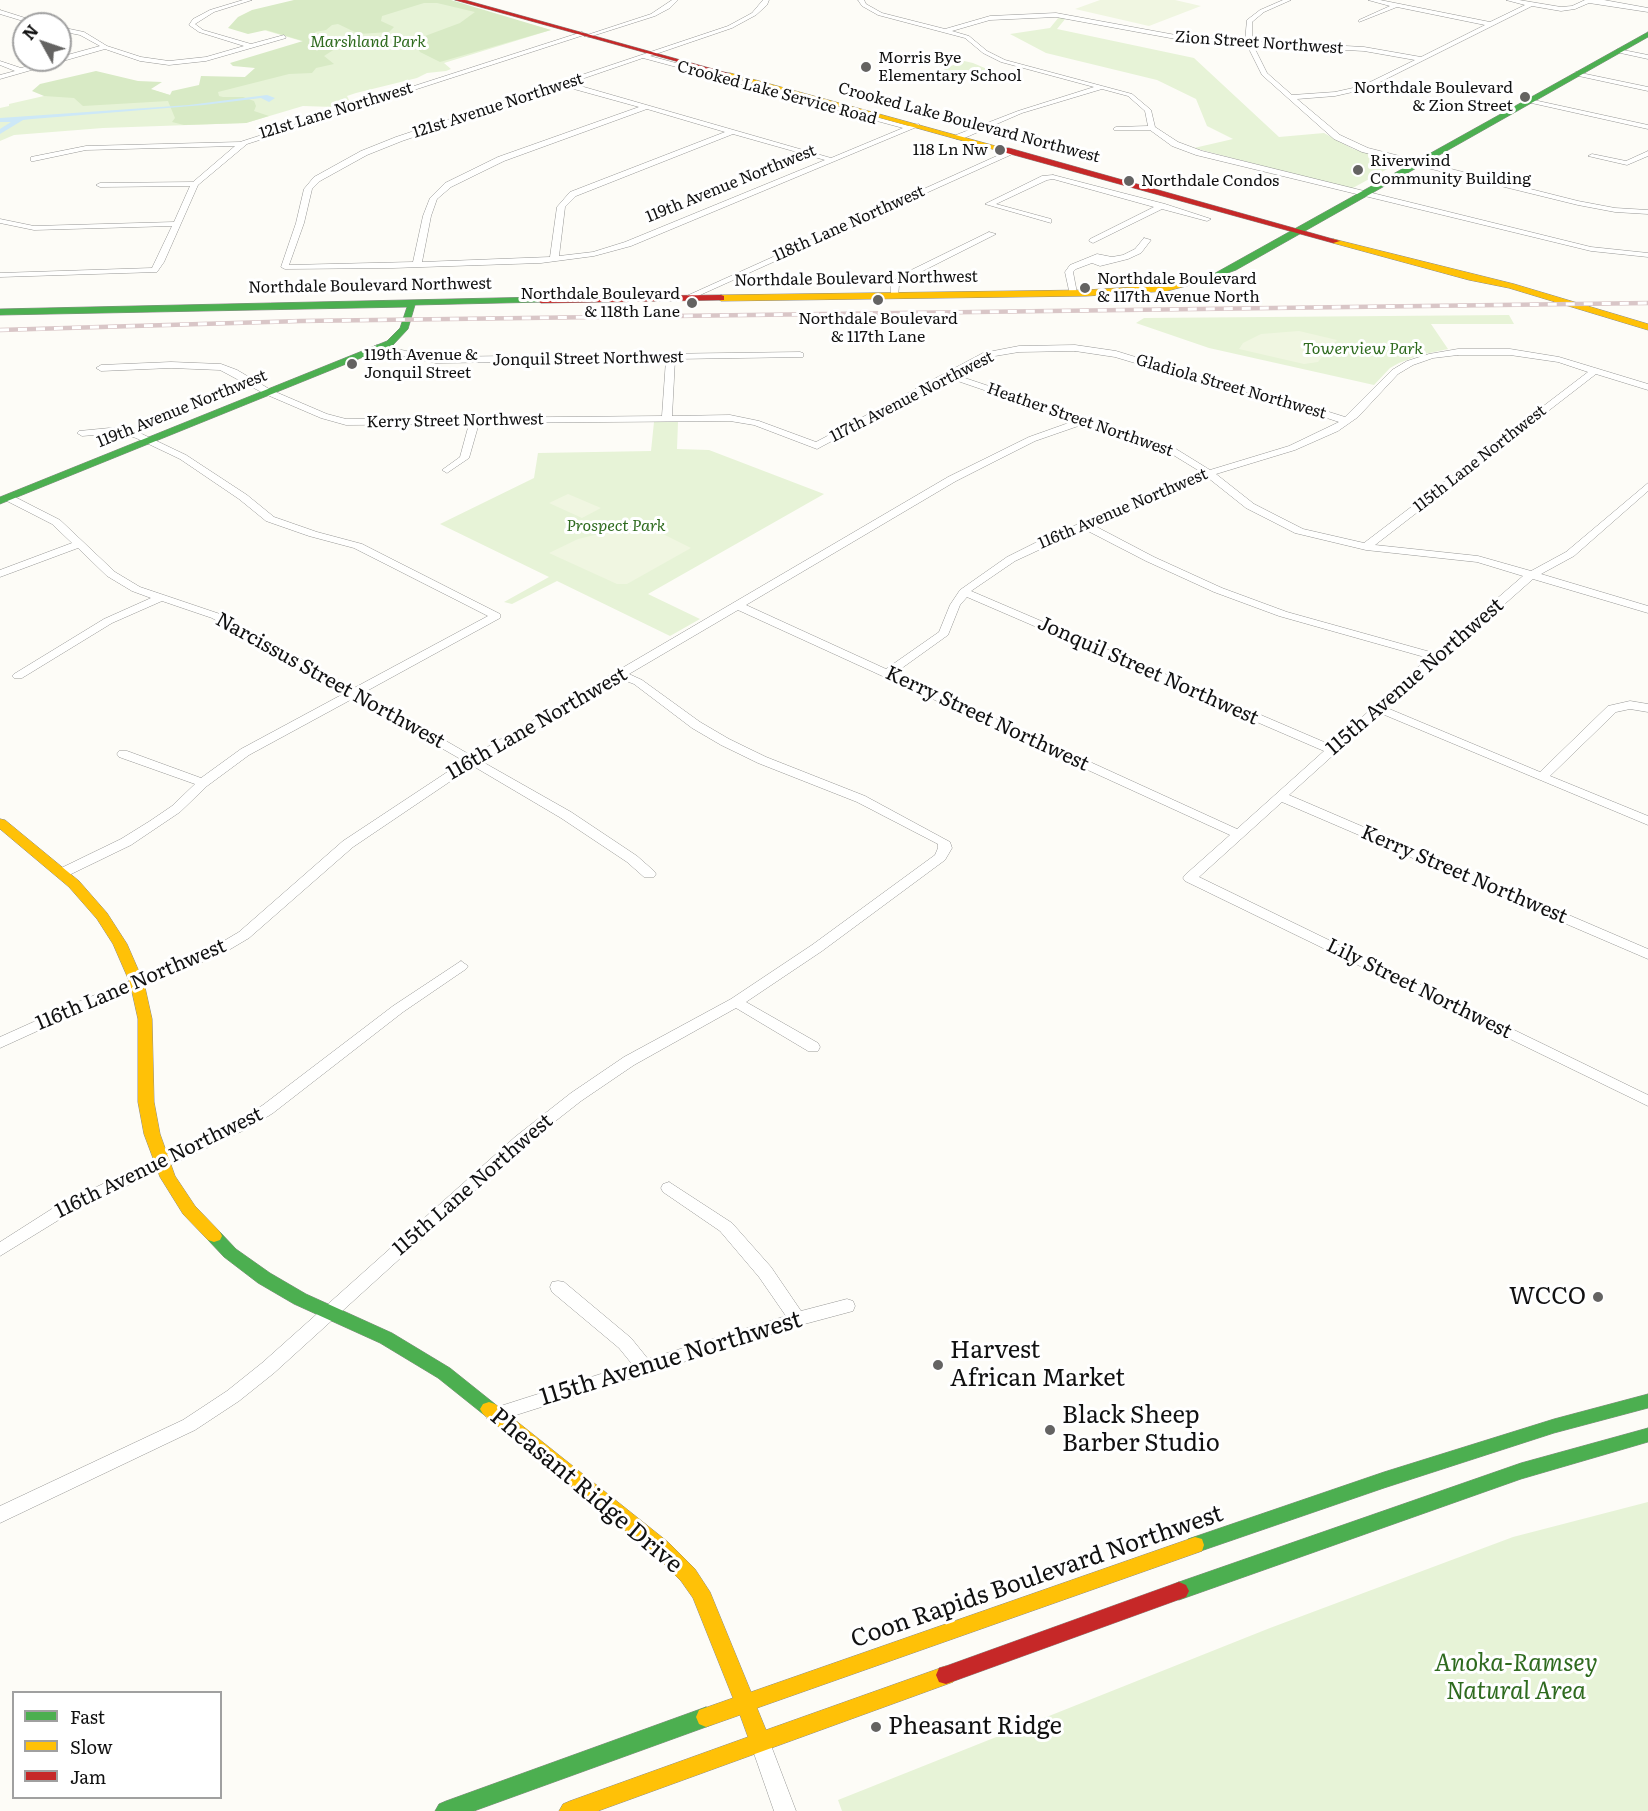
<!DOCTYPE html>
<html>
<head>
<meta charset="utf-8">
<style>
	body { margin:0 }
	#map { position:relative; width:1648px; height:1811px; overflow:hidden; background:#fdfcf7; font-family:Literata,serif }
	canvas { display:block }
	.legend { position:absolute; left:12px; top:1691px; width:210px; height:108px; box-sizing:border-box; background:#fff; border:2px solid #a0a0a0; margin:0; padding:8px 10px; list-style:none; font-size:18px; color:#111 }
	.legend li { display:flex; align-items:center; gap:12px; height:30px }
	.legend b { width:30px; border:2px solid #a0a0a0 }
	.north { position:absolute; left:12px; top:12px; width:60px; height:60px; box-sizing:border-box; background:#fff; border:2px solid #a0a0a0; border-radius:50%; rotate:310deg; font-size:16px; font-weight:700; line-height:24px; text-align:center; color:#111 }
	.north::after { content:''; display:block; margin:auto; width:21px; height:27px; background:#646362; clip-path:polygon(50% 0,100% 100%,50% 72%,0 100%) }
</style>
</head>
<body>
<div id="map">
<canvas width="1648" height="1811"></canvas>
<ul class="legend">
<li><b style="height:8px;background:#4caf50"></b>Fast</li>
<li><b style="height:8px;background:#ffc107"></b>Slow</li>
<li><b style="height:8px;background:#c62828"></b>Jam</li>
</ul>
<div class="north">N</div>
</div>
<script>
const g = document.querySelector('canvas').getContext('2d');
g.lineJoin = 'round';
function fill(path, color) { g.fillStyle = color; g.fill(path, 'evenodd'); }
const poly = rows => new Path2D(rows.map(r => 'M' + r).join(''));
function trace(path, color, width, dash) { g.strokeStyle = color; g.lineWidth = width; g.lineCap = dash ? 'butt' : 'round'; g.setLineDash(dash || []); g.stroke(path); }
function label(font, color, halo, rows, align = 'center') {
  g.font = font + ' Literata,serif'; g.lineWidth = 6; g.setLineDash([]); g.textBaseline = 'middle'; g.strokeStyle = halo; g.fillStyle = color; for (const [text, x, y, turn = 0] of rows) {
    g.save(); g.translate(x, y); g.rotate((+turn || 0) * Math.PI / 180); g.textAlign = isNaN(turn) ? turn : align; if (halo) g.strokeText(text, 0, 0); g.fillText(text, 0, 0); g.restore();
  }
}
fill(poly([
	[442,0,551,30,444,63,451,69,446,71,427,73,417,78,356,93,347,96,350,102,333,107,303,106,246,123,103,128,14,135,0,141,0,108,9,106,9,104,44,96,64,96,132,84,170,95,245,77,267,59,322,47,250,26],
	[1059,17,1066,18,1057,29,1194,58,1279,137,1324,133,1353,149,1400,162,1351,189,1194,148,1233,139,1207,126,1196,99,1157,80,1046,53,1010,34,1050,28],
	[964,61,973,63,987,69,967,76,943,69],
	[1509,315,1514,324,1431,324,1448,349,1420,355,1399,363,1390,368,1374,385,1209,348,1136,323,1144,318],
	[654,422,678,422,677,449,709,450,824,494,648,594,700,619,670,636,557,581,512,604,504,602,549,577,440,524,534,478,538,453,651,451],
	[1648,1502,1648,1811,842,1811,838,1800,1270,1628,1513,1537]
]), '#e7f3d7');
fill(poly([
	[294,0,451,0,551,30,440,62,420,52,415,44,425,36,460,23,475,12,437,3,424,3,382,16,381,21,394,27,389,32,359,34,338,24,332,25,326,30,315,32,316,35,324,39,355,41,338,47,324,56,334,64,316,68,312,73,289,74,218,92,219,96,223,97,243,97,254,101,256,106,254,111,269,116,246,123,184,125,172,122,175,118,168,101,83,106,74,98,44,96,32,91,40,84,96,71,138,81,162,82,151,89,170,95,172,91,199,85,201,76,245,77,255,68,233,66,230,63,303,41,266,30,248,34,228,28,238,17,252,10]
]), '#d8eac5');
fill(poly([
	[1100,0,1175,0,1201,6,1149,26,1075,9],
	[1299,331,1337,340,1318,362,1304,364,1239,349,1243,343,1261,334],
	[568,494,601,508,582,518,549,503],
	[631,530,661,533,691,548,627,584,617,584,549,553,578,539,612,531]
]), '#f0f6e1');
fill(poly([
	[267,95,275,98,269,102,261,98,204,105,32,119,23,120,0,134,0,129,11,122,0,122,0,118,189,105]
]), '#cde8f7');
const street = poly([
	[243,0,252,0,214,12,195,24,203,30,251,44,284,35,286,38,206,61,169,65,140,61,105,49,0,79,0,75,15,71,0,65,0,61,21,68,49,60,60,60,60,57,100,46,80,35,60,31,60,27,84,32,107,46,141,57,169,61,206,57,244,46,199,32,189,25,193,19,210,10,243,0],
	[672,0,678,0,670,8,655,16,589,37,584,36,651,14,672,0],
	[763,0,769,0,767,5,756,15,732,28,650,56,909,126,919,124,919,126,631,246,594,256,541,263,393,268,285,269,281,267,296,223,304,189,314,177,361,151,396,137,728,26,752,13,763,0],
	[643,58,903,128,831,158,570,83,643,58],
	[563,86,639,107,498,157,445,183,430,198,423,216,413,262,289,265,304,223,312,189,320,181,367,155,402,141,563,86],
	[647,109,725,132,570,192,557,207,550,257,422,262,431,216,437,199,451,187,504,161,647,109],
	[733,134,825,160,625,242,593,252,559,256,565,207,576,196,733,134],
	[858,0,864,0,866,4,882,13,945,29,990,16,1056,13,1192,38,1245,41,1247,20,1260,10,1283,0,1291,0,1264,12,1252,22,1252,41,1364,47,1421,57,1485,25,1397,7,1359,22,1359,20,1390,6,1368,0,1380,0,1490,22,1525,5,1506,0,1519,0,1561,7,1572,6,1585,0,1604,0,1648,8,1648,12,1589,3,1575,9,1561,11,1532,6,1366,89,1335,96,1297,99,1340,135,1368,148,1578,201,1615,208,1648,210,1648,214,1615,212,1578,205,1362,152,1334,139,1262,75,1247,45,1192,42,1056,17,990,20,952,31,969,36,987,51,1005,60,1132,94,1151,110,1155,127,1178,142,1202,151,1591,247,1648,253,1648,257,1591,251,1196,155,1172,146,1150,130,1114,130,1114,128,1116,127,1148,126,1145,111,1128,96,1102,89,1022,113,962,139,956,139,956,135,1018,111,1094,87,1001,62,983,53,965,38,878,15,862,6,858,0],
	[1253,45,1364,51,1415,60,1362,86,1335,92,1292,95,1267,73,1253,45],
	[0,10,41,23,42,24,33,24,0,14,0,10],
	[582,32,584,35,247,144,198,185,164,262,157,272,0,277,0,273,152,268,172,226,34,230,0,223,0,219,34,226,174,222,190,186,100,187,96,185,100,183,193,182,235,146,86,150,34,161,31,161,31,157,86,146,240,142,582,32],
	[1618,49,1648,55,1648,59,1616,52,1618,49],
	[1576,72,1648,87,1648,91,1574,75,1576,72],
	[1529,99,1648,125,1648,129,1527,102,1529,99],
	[1010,150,1017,152,689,300,682,298,1010,150],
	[1648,151,1648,156,1627,165,1588,156,1592,154,1626,161,1648,151],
	[1053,175,1165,204,1211,219,1207,221,1162,209,1093,243,1089,241,1090,239,1154,207,1053,179,1047,180,996,204,1051,219,1051,223,985,204,1042,176,1053,175],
	[989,232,996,234,905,280,899,285,898,297,891,295,891,284,899,276,989,232],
	[1144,238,1151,240,1141,253,1128,259,1100,266,1092,263,1076,269,1073,272,1077,293,1070,295,1065,272,1070,265,1097,254,1112,257,1123,255,1135,249,1144,238],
	[377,345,436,357,800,352,803,353,803,357,675,359,672,416,730,415,759,421,816,442,983,353,1019,346,1075,345,1116,351,1207,379,1256,389,1345,417,1392,370,1407,361,1429,354,1458,349,1510,349,1559,357,1648,384,1648,390,1596,374,1375,545,1478,556,1531,571,1566,552,1648,483,1648,491,1574,556,1541,574,1648,606,1648,613,1533,579,1387,708,1540,772,1608,706,1630,701,1648,704,1648,712,1630,709,1616,712,1550,776,1648,816,1648,825,1380,713,1289,795,1648,949,1648,959,1282,802,1199,877,1648,1095,1648,1106,1185,881,1183,878,1185,875,1230,835,738,610,629,674,642,680,700,722,729,739,766,757,865,796,950,842,952,848,945,860,822,951,746,1002,818,1043,820,1047,818,1051,808,1051,736,1008,634,1065,581,1101,525,1145,274,1373,239,1401,195,1430,0,1523,0,1506,183,1420,227,1391,262,1363,515,1137,571,1093,624,1057,731,999,812,945,935,855,938,848,938,844,857,802,758,763,721,745,692,728,634,684,621,679,481,761,571,812,637,856,654,871,656,874,654,877,644,877,627,862,561,818,473,766,353,847,249,938,222,954,90,1007,0,1048,0,1037,80,1001,212,948,239,932,343,841,464,761,354,698,249,755,207,786,180,812,131,845,67,876,57,876,55,873,57,870,121,839,150,821,172,806,195,784,119,757,117,754,119,751,127,751,201,778,241,749,345,693,212,618,162,601,112,623,22,678,14,678,12,676,14,674,104,619,151,598,132,591,107,576,78,548,0,577,0,570,72,543,52,524,5,500,5,496,13,496,60,520,115,572,140,587,220,614,354,688,488,616,354,548,309,536,266,521,239,499,180,459,136,438,119,433,82,436,77,433,79,431,120,427,142,434,186,455,247,495,274,517,317,532,362,544,500,614,500,618,363,693,472,756,948,477,1029,437,1074,421,949,378,817,449,754,425,730,421,479,423,469,458,447,473,442,470,460,457,469,424,346,425,321,418,265,394,220,370,171,368,101,371,96,368,101,365,171,362,221,364,237,370,271,390,327,414,346,419,662,416,666,360,436,363,374,350,374,346,377,345],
	[1075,351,1115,357,1202,383,1251,393,1339,422,1289,446,1210,470,1176,449,956,375,989,357,1019,352,1075,351],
	[1458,355,1510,355,1558,362,1588,372,1364,543,1303,529,1254,504,1216,474,1295,450,1338,431,1358,417,1398,374,1413,365,1433,358,1458,355],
	[1084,424,1170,453,1201,472,1043,539,1007,557,960,590,950,605,939,632,886,669,746,605,956,481,1035,441,1084,424],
	[1207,477,1246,508,1295,533,1366,550,1477,562,1523,576,1434,653,1287,612,1222,588,1154,557,1093,525,1207,477],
	[1084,529,1146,561,1214,592,1279,616,1428,658,1331,745,971,591,1015,561,1084,529],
	[967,597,1324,751,1237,829,895,673,948,635,960,605,967,597],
	[461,961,468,966,466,969,403,1012,273,1113,251,1127,70,1213,0,1256,0,1242,58,1205,241,1119,263,1105,393,1006,461,961],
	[669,1182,732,1223,771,1267,801,1311,847,1299,853,1301,855,1306,853,1311,797,1326,494,1422,488,1420,485,1415,488,1410,632,1364,619,1348,552,1292,550,1287,552,1282,558,1281,564,1282,631,1338,648,1359,786,1316,759,1277,720,1231,663,1192,661,1188,663,1184,669,1182],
	[760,1732,767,1735,796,1811,774,1811,750,1742,753,1735,760,1732]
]);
const fast = poly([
	[1648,32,1648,37,1236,270,1214,278,1210,276,1648,32],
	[541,297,545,300,544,302,415,305,408,329,393,345,0,504,0,497,387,341,400,328,407,307,0,315,0,309,541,297],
	[214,1230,220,1232,236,1249,270,1273,306,1294,392,1333,450,1368,495,1404,498,1409,495,1414,489,1416,483,1414,438,1378,380,1343,294,1304,258,1283,224,1257,208,1240,206,1236,208,1232,214,1230],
	[1648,1394,1648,1408,1554,1433,1384,1488,1195,1553,1188,1551,1186,1545,1188,1539,1384,1472,1554,1419,1648,1394],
	[1648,1428,1648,1442,1521,1479,1179,1600,1172,1597,1169,1591,1172,1585,1179,1582,1521,1463,1648,1428],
	[706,1707,713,1710,716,1717,713,1724,706,1727,474,1811,435,1811,439,1804,446,1801,706,1707]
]);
const slow = poly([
	[726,73,730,73,1010,150,1003,152,726,75,726,73],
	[1333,239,1514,284,1648,324,1648,330,1509,288,1469,280,1333,243,1333,239],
	[1214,274,1217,274,1217,278,1167,291,1086,296,721,301,717,298,721,295,1086,290,1167,285,1214,274],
	[0,819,5,820,79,881,107,913,127,944,144,983,152,1019,154,1102,160,1134,175,1176,195,1206,220,1232,222,1236,220,1240,214,1242,208,1240,183,1214,160,1177,144,1134,138,1102,138,1019,130,983,113,944,97,919,69,887,0,829,0,819],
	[489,1402,495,1404,668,1542,695,1569,710,1592,751,1692,1195,1537,1202,1539,1204,1545,1202,1551,757,1708,766,1730,946,1666,953,1668,956,1675,953,1682,598,1811,559,1811,563,1804,570,1801,748,1737,740,1715,706,1727,699,1724,696,1717,699,1710,733,1698,693,1598,681,1581,654,1554,483,1414,480,1409,483,1404,489,1402]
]);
const jam = poly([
	[455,0,465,0,731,74,726,75,455,0],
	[1003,148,1009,148,1340,241,1333,243,1003,152,1003,148],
	[721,295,724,296,724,300,541,303,537,300,541,297,721,295],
	[1179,1582,1186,1585,1189,1591,1186,1597,946,1684,939,1682,936,1675,939,1668,946,1666,1179,1582]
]);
trace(street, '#979795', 1);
trace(fast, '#8e8d8b', 1);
trace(slow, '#8e8d8b', 1);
trace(jam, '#8e8d8b', 1);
fill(street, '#fffffe');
fill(fast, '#4caf50');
fill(slow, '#ffc107');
fill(jam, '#c62828');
const rail = poly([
	[0,330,301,321,1648,303]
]);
trace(rail, '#d9c6c7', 4.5);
trace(rail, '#fff', 3, [9]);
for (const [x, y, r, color] of [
	[866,67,6,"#646362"],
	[1525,97,6,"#646362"],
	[1000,150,6,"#646362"],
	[1358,170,6,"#646362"],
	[1129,181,6,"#646362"],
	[1085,288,6,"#646362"],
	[878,300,6,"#646362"],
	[692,303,6,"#646362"],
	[352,364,6,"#646362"],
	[1598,1297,6,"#646362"],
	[938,1365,6,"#646362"],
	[1050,1430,6,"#646362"],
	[876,1727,6,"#646362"]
]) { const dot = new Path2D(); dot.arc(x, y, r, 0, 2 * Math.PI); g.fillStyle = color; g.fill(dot); trace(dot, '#fff', 2); }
label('italic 16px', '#2f6b1f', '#fff', [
	["Marshland Park",368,42],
	["Towerview Park",1363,349],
	["Prospect Park",616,526]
]);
label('16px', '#111', '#fff', [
	["Zion Street Northwest",1259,43,4],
	["Crooked Lake Service Road",777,93,15],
	["121st Avenue Northwest",498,106,-18],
	["121st Lane Northwest",336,111,-17],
	["Crooked Lake Boulevard Northwest",969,123,15],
	["119th Avenue Northwest",731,184,-22],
	["118th Lane Northwest",849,224,-24],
	["Northdale Boulevard Northwest",856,279,-1],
	["Northdale Boulevard Northwest",370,286,-1],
	["Jonquil Street Northwest",588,359,-1],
	["Gladiola Street Northwest",1231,387,16],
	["117th Avenue Northwest",912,397,-27],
	["119th Avenue Northwest",182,409,-22],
	["Heather Street Northwest",1080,420,19],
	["Kerry Street Northwest",455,421,-1],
	["115th Lane Northwest",1480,459,-38],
	["116th Avenue Northwest",1123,509,-23]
]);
label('16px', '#111', '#fff', [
	["Morris Bye",878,58],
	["Elementary School",878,76],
	["Northdale Boulevard",1513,88,"right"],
	["& Zion Street",1513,106,"right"],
	["118 Ln Nw",988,150,"right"],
	["Riverwind",1370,161],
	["Community Building",1370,179],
	["Northdale Condos",1141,181],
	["Northdale Boulevard",1097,279],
	["& 117th Avenue North",1097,297],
	["Northdale Boulevard",680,294,"right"],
	["& 118th Lane",680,312,"right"],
	["Northdale Boulevard",878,319,"center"],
	["& 117th Lane",878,337,"center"],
	["119th Avenue &",364,355],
	["Jonquil Street",364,373]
], 'left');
label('20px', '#111', '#fff', [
	["Jonquil Street Northwest",1148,671,24],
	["115th Avenue Northwest",1415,677,-41],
	["Narcissus Street Northwest",330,681,29],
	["Kerry Street Northwest",987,719,25],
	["116th Lane Northwest",537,724,-30],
	["Kerry Street Northwest",1464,875,23],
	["116th Lane Northwest",131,985,-23],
	["Lily Street Northwest",1419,989,26],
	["116th Avenue Northwest",159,1163,-26],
	["115th Lane Northwest",473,1185,-41]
]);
label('24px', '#111', '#fff', [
	["WCCO",1586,1297,"right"],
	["Harvest",950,1351],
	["African Market",950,1379],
	["Black Sheep",1062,1416],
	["Barber Studio",1062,1444],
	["Pheasant Ridge",888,1727]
], 'left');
label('24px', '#111', '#fff', [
	["115th Avenue Northwest",671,1359,-17],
	["Pheasant Ridge Drive",586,1491,40],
	["Coon Rapids Boulevard Northwest",1037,1577,-19]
]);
label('italic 24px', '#2f6b1f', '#fff', [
	["Anoka-Ramsey",1516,1664],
	["Natural Area",1516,1692]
]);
</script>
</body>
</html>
